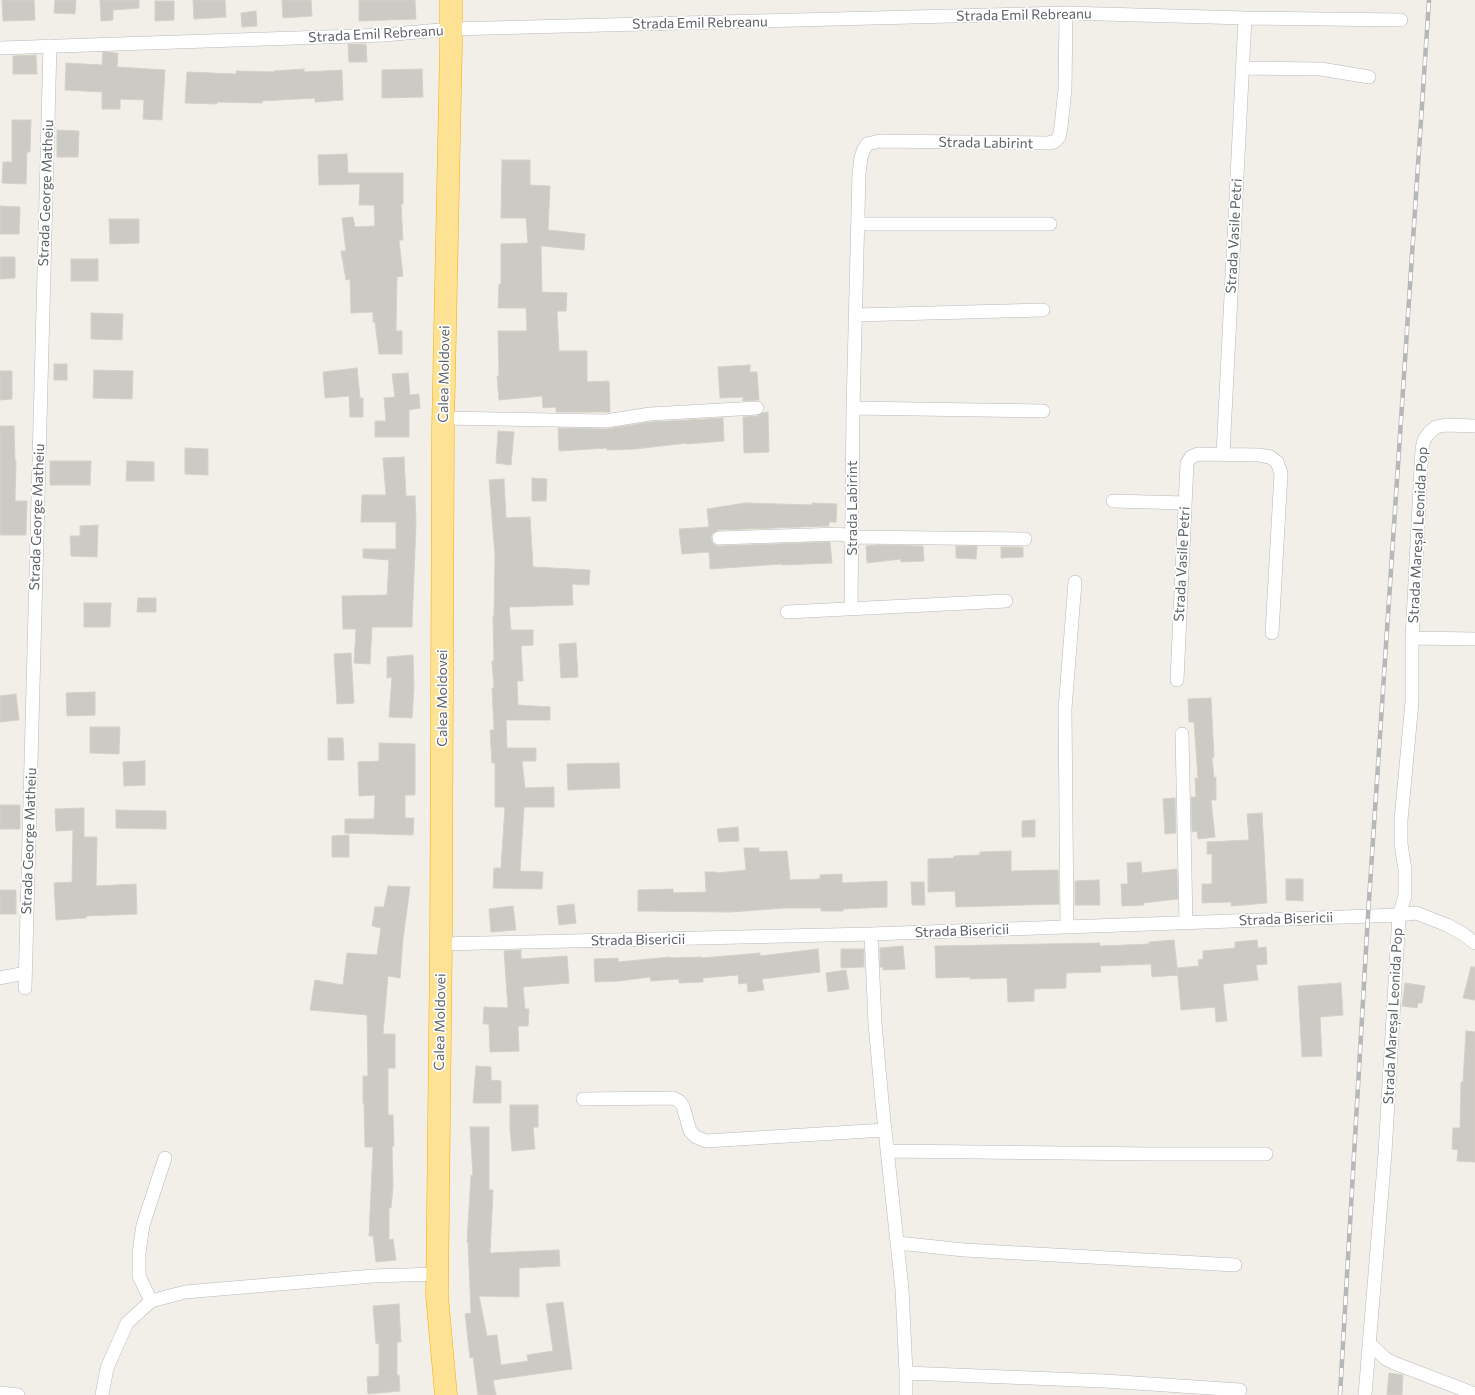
<!DOCTYPE html>
<html>
<head>
<meta charset="utf-8">
<style>
	body { margin:0 }
	canvas { display:block; background:#f1efe8 }
</style>
</head>
<body>
<canvas width="1475" height="1395"></canvas>
<script>
const g = document.querySelector('canvas').getContext('2d');
g.lineJoin = 'round';
function fill(path, color) { g.fillStyle = color; g.fill(path, 'evenodd'); }
const poly = rows => new Path2D(rows.map(r => 'M' + r).join(''));
function trace(path, color, width, dash) { g.strokeStyle = color; g.lineWidth = width; g.lineCap = dash ? 'butt' : 'round'; g.setLineDash(dash || []); g.stroke(path); }
function label(font, color, halo, rows, align = 'center') {
  g.font = font + ' Commissioner,sans-serif'; g.lineWidth = 3.5; g.setLineDash([]); g.textBaseline = 'middle'; g.strokeStyle = halo; g.fillStyle = color; for (const [text, x, y, turn = 0] of rows) {
    g.save(); g.translate(x, y); g.rotate((+turn || 0) * Math.PI / 180); g.textAlign = isNaN(turn) ? turn : align; if (halo) g.strokeText(text, 0, 0); g.fillText(text, 0, 0); g.restore();
  }
}
const building = poly([
	[2,0,34,0,35,20,3,21,2,0],
	[55,0,76,0,75,14,54,13,55,0],
	[100,0,139,0,139,8,113,10,113,20,101,21,100,0],
	[193,0,225,0,226,17,194,19,193,0],
	[282,0,311,0,312,16,283,18,282,0],
	[359,0,415,0,416,19,359,21,359,0],
	[155,1,174,1,174,20,155,21,155,1],
	[256,11,257,26,242,27,241,13,256,11],
	[348,44,366,44,367,62,349,62,348,44],
	[103,52,118,53,117,67,165,70,162,120,143,119,144,100,120,99,120,109,102,109,102,92,65,90,66,63,102,65,103,52],
	[36,55,37,74,13,74,13,56,36,55],
	[304,69,304,72,342,70,343,100,315,102,315,98,262,101,262,103,217,102,217,104,185,103,187,72,236,74,236,71,274,72,274,71,304,69],
	[422,69,423,97,382,98,382,70,422,69],
	[12,120,31,120,30,152,27,152,26,184,2,183,3,162,12,162,12,120],
	[57,130,79,131,78,157,57,157,57,130],
	[347,154,348,173,403,173,403,204,401,204,403,240,399,240,403,276,397,277,396,331,402,331,402,354,379,354,375,322,373,322,373,312,351,313,350,279,346,280,341,251,346,251,342,218,353,217,355,227,375,226,374,205,359,205,360,184,319,185,318,155,347,154],
	[502,160,530,160,530,185,550,186,548,230,585,234,584,250,541,246,542,292,567,293,566,311,557,311,559,351,587,351,587,382,609,381,610,412,556,412,556,407,543,408,542,396,499,400,497,376,499,376,498,331,527,331,526,308,498,308,499,284,501,284,501,244,528,243,526,218,501,218,502,160],
	[0,206,20,207,19,234,0,234,0,206],
	[109,219,139,219,139,243,110,244,109,219],
	[0,257,15,257,15,278,0,279,0,257],
	[71,259,98,259,98,281,71,281,71,259],
	[91,313,123,314,122,340,91,339,91,313],
	[54,364,67,364,67,380,54,380,54,364],
	[750,365,750,372,757,372,759,400,743,401,743,397,720,398,718,367,750,365],
	[357,368,360,398,363,398,363,417,350,417,349,396,325,398,323,372,357,368],
	[94,370,133,371,132,399,93,398,94,370],
	[0,371,12,371,12,399,0,400,0,371],
	[408,373,410,395,419,394,420,408,409,410,409,437,375,437,375,421,386,421,384,398,395,397,392,374,408,373],
	[768,412,769,452,744,453,743,417,757,416,763,413,768,412],
	[723,418,724,441,687,444,687,443,635,449,607,450,607,448,559,451,558,428,606,429,651,422,723,418],
	[0,426,14,426,15,461,16,461,15,501,27,501,26,535,0,535,0,426],
	[498,431,514,432,511,465,496,463,498,431],
	[185,448,208,449,208,475,185,474,185,448],
	[404,457,406,496,415,496,416,522,412,627,372,627,370,664,354,663,356,629,343,629,342,596,387,595,389,560,363,558,363,549,396,549,396,522,361,522,362,495,386,495,383,458,404,457],
	[50,461,91,461,90,485,50,485,50,461],
	[127,461,154,462,154,481,126,481,127,461],
	[532,478,547,479,546,501,532,501,532,478],
	[504,479,506,518,530,517,533,567,590,570,589,585,572,584,573,605,509,607,511,630,533,630,533,645,521,646,523,681,517,681,518,705,550,707,550,720,506,720,507,748,536,748,536,761,522,761,525,788,554,787,554,807,524,807,520,871,543,872,542,889,493,888,494,868,501,868,505,807,495,807,495,763,492,763,490,730,494,730,492,688,494,688,492,661,494,661,493,616,494,616,495,555,489,480,504,479],
	[745,503,812,505,812,503,837,504,836,522,829,522,829,526,718,530,712,534,711,538,712,542,715,545,719,546,830,542,832,563,782,565,782,564,710,569,709,552,682,554,679,529,709,527,707,509,745,503],
	[98,525,97,557,71,556,70,536,80,536,80,526,98,525],
	[876,545,923,546,924,561,901,562,901,559,867,563,866,546,876,545],
	[956,546,977,546,976,559,956,558,956,546],
	[1001,547,1023,547,1023,557,1001,558,1001,547],
	[138,598,156,598,156,612,137,612,138,598],
	[84,603,111,603,110,627,84,627,84,603],
	[576,643,578,677,561,678,559,644,576,643],
	[351,653,354,703,337,704,334,654,351,653],
	[413,655,414,687,412,718,389,717,392,677,387,678,387,657,413,655],
	[95,692,95,715,67,716,66,693,95,692],
	[16,694,19,720,0,722,0,696,16,694],
	[1211,698,1214,757,1212,758,1214,778,1216,777,1216,800,1211,800,1215,837,1198,839,1197,831,1192,832,1191,797,1196,797,1195,778,1198,778,1194,722,1189,722,1188,699,1211,698],
	[90,727,120,727,119,754,90,753,90,727],
	[328,738,343,738,344,760,328,760,328,738],
	[379,743,415,744,415,795,405,795,405,818,414,818,413,835,345,833,345,819,374,819,375,795,359,796,358,762,379,761,379,743],
	[145,761,145,785,124,786,123,762,145,761],
	[619,763,620,788,568,790,567,764,619,763],
	[1175,798,1176,833,1165,834,1163,799,1175,798],
	[0,805,20,805,20,829,0,829,0,805],
	[84,808,84,837,97,837,96,886,136,884,137,914,86,916,86,918,56,920,54,883,72,882,73,830,56,831,55,809,84,808],
	[116,810,166,811,166,829,116,828,116,810],
	[1262,813,1267,903,1231,906,1231,902,1202,903,1202,884,1212,884,1212,854,1207,854,1207,842,1249,840,1247,814,1262,813],
	[1035,820,1035,837,1022,837,1022,821,1035,820],
	[738,827,739,841,719,842,717,829,738,827],
	[349,835,349,857,332,857,332,836,349,835],
	[744,848,759,848,759,852,787,851,790,880,820,879,820,875,842,874,842,883,887,881,887,907,843,909,843,911,821,911,821,908,785,908,731,912,638,911,638,890,673,889,673,893,706,892,705,872,716,872,716,873,746,870,744,848],
	[1011,851,1011,871,1058,870,1059,904,956,907,955,891,928,892,928,859,954,858,954,856,980,855,980,852,1011,851],
	[1141,862,1142,873,1177,869,1178,899,1143,903,1144,905,1122,906,1121,884,1128,884,1127,863,1141,862],
	[1286,879,1303,879,1303,901,1286,900,1286,879],
	[1099,880,1100,905,1075,905,1075,881,1099,880],
	[911,882,924,882,925,905,912,905,911,882],
	[388,886,410,887,403,939,400,978,388,976,383,1034,395,1034,395,1068,388,1068,388,1115,393,1115,394,1146,392,1146,393,1186,391,1208,389,1208,389,1240,393,1239,396,1260,376,1262,373,1236,369,1236,373,1147,365,1147,364,1103,363,1103,363,1076,368,1076,367,1015,310,1010,315,980,343,985,347,953,377,955,381,928,372,926,375,907,384,907,388,886],
	[0,890,16,890,16,914,0,914,0,890],
	[574,904,576,923,559,925,557,906,574,904],
	[513,906,516,930,491,932,489,909,513,906],
	[1174,940,1178,975,1152,977,1151,964,1100,966,1101,972,1066,973,1066,988,1034,989,1034,1001,1008,1002,1007,978,970,979,970,977,936,978,935,946,1100,943,1100,946,1149,944,1149,942,1174,940],
	[1257,940,1258,948,1266,947,1267,964,1256,965,1258,980,1223,984,1227,1021,1216,1022,1215,1007,1181,1010,1177,968,1199,966,1198,960,1203,959,1203,951,1235,948,1235,942,1257,940],
	[903,946,905,969,883,970,883,967,880,967,880,948,903,946],
	[818,949,820,972,762,979,764,990,748,992,747,983,739,984,738,975,703,978,703,982,679,983,679,979,651,981,650,977,619,981,595,982,594,959,618,958,618,962,670,957,670,958,702,957,702,958,760,953,760,956,818,949],
	[841,949,864,949,864,967,841,968,841,949],
	[521,950,521,959,567,956,569,983,523,987,525,1009,529,1009,528,1026,518,1026,519,1051,490,1052,489,1024,483,1024,484,1007,508,1008,504,951,521,950],
	[1471,967,1475,967,1475,1000,1463,998,1471,967],
	[846,970,849,989,828,992,826,973,846,970],
	[1341,983,1343,1015,1320,1017,1322,1056,1302,1057,1298,986,1341,983],
	[1405,983,1425,986,1422,1003,1418,1003,1417,1008,1402,1006,1405,983],
	[1466,1031,1475,1032,1475,1162,1457,1161,1458,1150,1452,1149,1453,1128,1460,1128,1461,1082,1463,1082,1466,1031],
	[476,1066,491,1067,491,1080,501,1081,501,1103,473,1103,476,1066],
	[510,1105,538,1105,538,1127,533,1127,535,1149,512,1151,510,1130,510,1105],
	[470,1127,489,1127,489,1190,493,1190,490,1253,559,1250,560,1266,519,1268,519,1297,479,1296,487,1336,497,1335,501,1365,528,1361,527,1355,553,1351,546,1304,563,1302,572,1369,493,1380,496,1395,478,1395,473,1357,470,1358,465,1314,471,1313,468,1242,467,1242,471,1175,473,1176,470,1127],
	[399,1304,401,1342,397,1342,397,1375,399,1375,400,1391,368,1394,367,1377,379,1376,379,1343,376,1344,373,1306,399,1304],
	[1389,1373,1403,1375,1402,1395,1387,1395,1389,1373]
]);
fill(building, '#cccac5');
trace(building, '#d6d1c6', 1);
const street = poly([
	[0,48,384,35,451,29,1066,13,1245,18,1401,20],
	[1242,68,1321,69,1369,77],
	[858,224,1050,224],
	[856,315,1043,310],
	[853,408,1043,411],
	[443,418,606,421,650,414,757,408],
	[1223,454,1245,18],
	[1113,501,1185,503],
	[719,538,840,534,852,537,1025,539],
	[851,608,853,408,859,174,861,157,864,149,867,144,880,141,1048,143,1054,142,1059,137,1061,127,1065,89,1066,13],
	[787,612,1006,601],
	[1412,638,1475,639],
	[1177,680,1187,463,1191,457,1198,454,1259,455,1270,457,1277,462,1281,473,1272,633],
	[1182,734,1186,923],
	[1067,927,1065,709,1075,582],
	[871,934,875,1023,882,1102,902,1289,906,1373,906,1395],
	[441,944,871,934,1399,915,1416,913,1447,925,1463,934,1475,943],
	[0,978,25,973],
	[25,988,50,46],
	[583,1099,673,1098,679,1101,683,1106,690,1131,696,1137,706,1141,885,1130],
	[888,1151,1152,1154,1266,1154],
	[898,1243,964,1250,1235,1265],
	[151,1301,139,1276,139,1253,143,1225,165,1158],
	[1369,1343,1386,1359,1394,1363,1475,1394],
	[906,1373,1105,1381,1240,1390],
	[0,1393,18,1395],
	[102,1395,107,1368,127,1323,151,1301,185,1292,373,1276,437,1274],
	[1365,1395,1385,1153,1399,915,1405,896,1405,870,1401,844,1401,820,1412,702,1412,638,1422,449,1424,440,1429,433,1436,427,1446,425,1475,426]
]);
const highway = poly([
	[446,1395,437,1296,441,944,443,427,451,46,451,0]
]);
trace(street, '#b5b8bc', 14);
trace(highway, '#f9ab00', 23);
trace(street, '#fff', 13);
trace(highway, '#fde293', 22);
const rail = poly([
	[1340,1395,1368,915,1429,0]
]);
trace(rail, '#b6b7b8', 4.5);
trace(rail, '#fff', 3, [9]);
label('14px', '#5f6368', '#fff', [
	["Strada Emil Rebreanu",1024,15,-1],
	["Strada Emil Rebreanu",700,23,-1],
	["Strada Emil Rebreanu",376,34,-3],
	["Strada Labirint",986,143,1],
	["Strada George Matheiu",46,193,-88],
	["Strada Vasile Petri",1234,236,-87],
	["Calea Moldovei",444,374,-89],
	["Strada Labirint",852,508,-90],
	["Strada George Matheiu",37,517,-88],
	["Strada Mareșal Leonida Pop",1418,535,-87],
	["Strada Vasile Petri",1182,564,-87],
	["Calea Moldovei",442,698,-90],
	["Strada George Matheiu",29,841,-88],
	["Strada Bisericii",1286,919,-2],
	["Strada Bisericii",962,931,-2],
	["Strada Bisericii",638,940,-1],
	["Strada Mareșal Leonida Pop",1393,1016,-87],
	["Calea Moldovei",440,1022,-89]
]);
</script>
</body>
</html>
